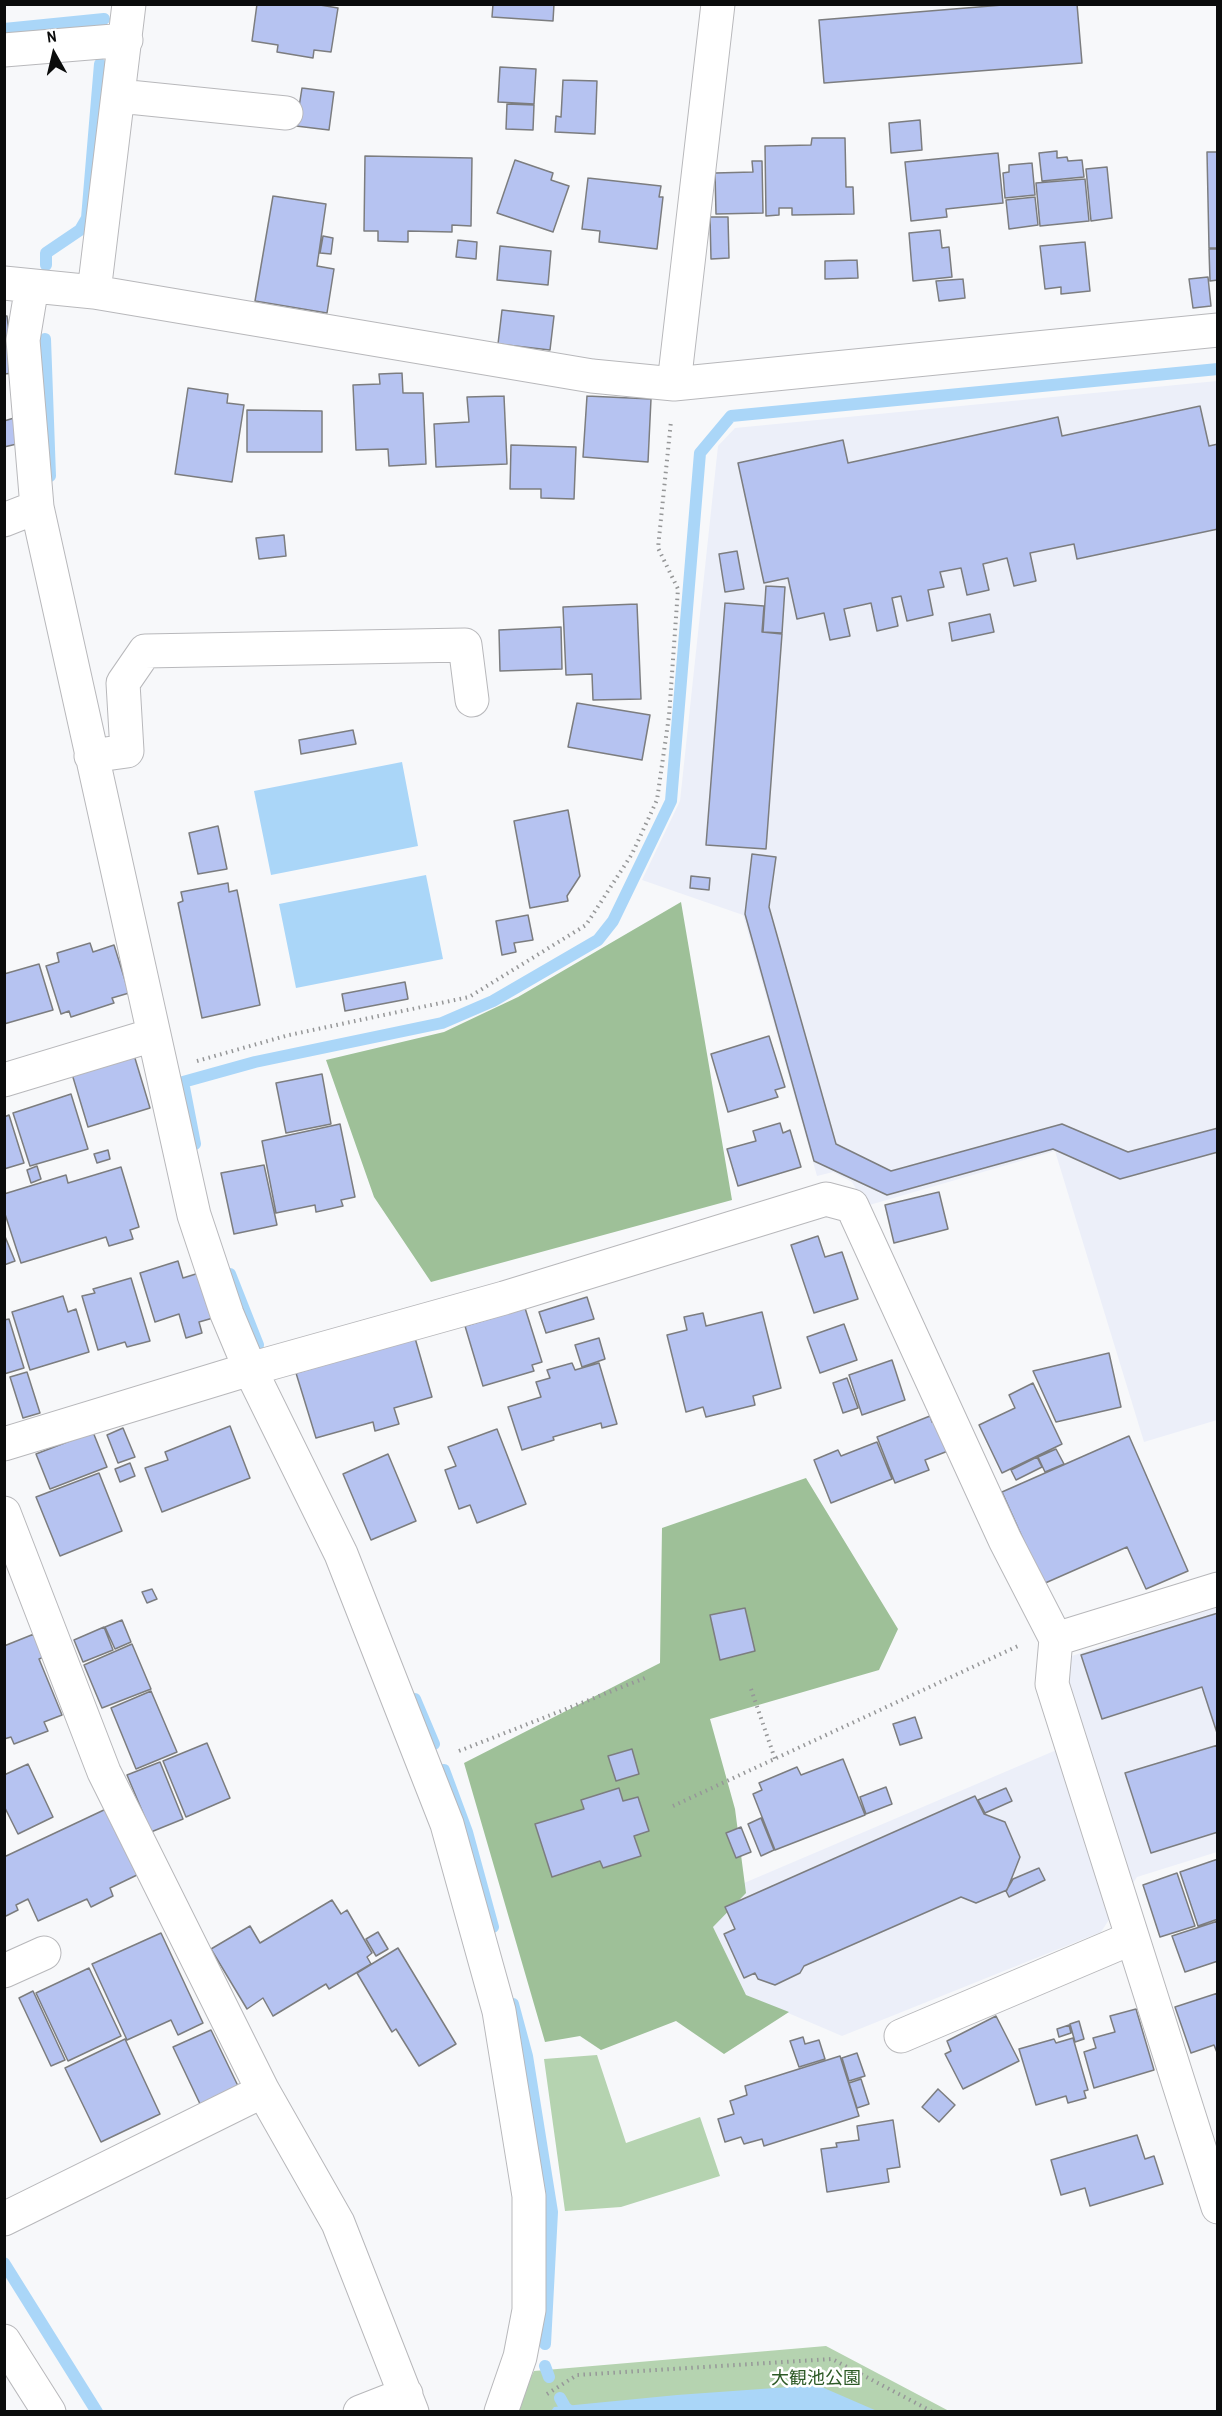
<!DOCTYPE html>
<html>
<head>
<meta charset="utf-8">
<style>
	body { margin:0 }
	#map { position:relative; width:1222px; height:2416px; overflow:hidden; background:#f7f8fa; font-family:"Archivo Narrow",sans-serif }
	canvas { display:block }
	.frame { position:absolute; inset:0; border:6px solid #0b0c0c; pointer-events:none }
	.north { position:absolute; left:24px; top:24px; width:60px; height:60px; -webkit-text-stroke:4px #fff; paint-order:stroke; rotate:352deg; font-size:16px; font-weight:700; line-height:24px; text-align:center; color:#0b0c0c }
	.north::after { content:''; display:block; margin:auto; width:21px; height:27px; background:#0b0c0c; clip-path:polygon(50% 0,100% 100%,50% 72%,0 100%) }
</style>
</head>
<body>
<div id="map">
<canvas width="1222" height="2416"></canvas>
<div class="frame"></div>
<div class="north">N</div>
</div>
<script>
const g = document.querySelector('canvas').getContext('2d');
g.lineJoin = 'round';
function fill(path, color) { g.fillStyle = color; g.fill(path, 'evenodd'); }
const poly = rows => new Path2D(rows.map(r => 'M' + r).join(''));
function trace(path, color, width, dash) { g.strokeStyle = color; g.lineWidth = width; g.lineCap = dash ? 'butt' : 'round'; g.setLineDash(dash || []); g.stroke(path); }
function label(font, color, halo, rows, align = 'center') {
  g.font = font + ' "Archivo Narrow","Noto Sans JP",sans-serif'; g.lineWidth = 5; g.setLineDash([]); g.textBaseline = 'middle'; g.strokeStyle = halo; g.fillStyle = color; for (const [text, x, y, turn = 0] of rows) {
    g.save(); g.translate(x, y); g.rotate((+turn || 0) * Math.PI / 180); g.textAlign = isNaN(turn) ? turn : align; if (halo) g.strokeText(text, 0, 0); g.fillText(text, 0, 0); g.restore();
  }
}
fill(poly([
	[1217,381,1217,1420,1144,1442,1055,1151,866,1206,852,1182,833,1172,817,1176,743,915,642,880,680,801,718,446,735,428],
	[1217,1606,1217,1852,1137,1877,1101,1932,842,2036,746,1995,713,1927,730,1889,1087,1737,1067,1680,1069,1657]
]), '#eceff9');
fill(poly([
	[597,2055,626,2143,700,2117,720,2176,621,2207,565,2211,544,2059],
	[826,2346,949,2411,513,2412,534,2371]
]), '#b5d3b0');
fill(poly([
	[681,902,732,1200,431,1282,374,1197,326,1060,444,1032,518,997],
	[806,1478,898,1629,879,1670,710,1719,735,1809,746,1893,713,1927,746,1995,789,2012,724,2054,676,2021,601,2050,580,2036,545,2042,464,1763,660,1663,662,1528]
]), '#9ec098');
fill(poly([
	[402,762,418,846,271,875,254,791],
	[426,875,443,959,296,988,279,904],
	[817,2385,877,2411,551,2411,554,2407,677,2395]
]), '#aad6f8');
trace(poly([
	[4,29,104,19],
	[46,265,46,253,80,230,87,218,100,64],
	[45,339,50,476],
	[195,1144,183,1082,255,1062,442,1023,493,1001,598,940,613,921,671,801,700,453,731,416,1218,369],
	[230,1274,258,1345],
	[415,1699,434,1744],
	[444,1770,467,1832,493,1927],
	[513,2004,527,2056,552,2212,545,2344],
	[4,2263,97,2412],
	[545,2366,549,2377],
	[560,2398,565,2407,571,2412]
]), '#aad6f8', 12);
const building = poly([
	[257,4,314,4,338,8,331,52,314,50,313,58,277,52,278,45,252,41,257,4],
	[493,4,554,4,553,21,492,17,493,4],
	[1015,4,1077,4,1082,63,824,83,819,20,1015,4],
	[500,67,536,69,534,104,498,102,500,67],
	[563,80,597,81,595,134,555,132,556,116,561,117,563,80],
	[302,88,334,92,329,130,296,126,302,88],
	[507,104,534,105,533,130,506,129,507,104],
	[920,120,922,150,891,153,889,123,920,120],
	[812,138,845,138,846,187,853,187,854,214,792,215,792,208,779,208,779,215,766,216,765,146,811,145,812,138],
	[1057,151,1057,158,1067,157,1068,161,1082,160,1084,177,1042,181,1039,153,1057,151],
	[1207,152,1218,152,1218,248,1209,248,1207,152],
	[998,153,1003,203,946,209,947,217,911,221,905,162,998,153],
	[365,156,472,158,471,226,452,225,452,232,408,231,408,242,378,241,378,231,364,231,365,156],
	[515,160,553,173,551,180,569,186,553,232,497,213,515,160],
	[752,161,762,161,763,213,716,214,715,173,753,172,752,161],
	[1032,163,1035,195,1005,198,1003,173,1009,172,1009,165,1032,163],
	[1107,167,1112,218,1091,221,1086,169,1107,167],
	[588,178,661,186,659,197,663,197,657,249,599,242,600,231,582,229,588,178],
	[1085,179,1089,221,1040,226,1036,183,1085,179],
	[273,196,326,204,317,266,334,269,327,313,255,301,273,196],
	[1035,197,1038,225,1009,229,1006,200,1035,197],
	[710,217,728,217,729,258,711,259,710,217],
	[940,230,942,248,949,247,952,277,913,281,909,233,940,230],
	[323,236,333,238,331,254,320,253,323,236],
	[458,240,477,242,476,259,456,257,458,240],
	[1085,242,1090,291,1061,294,1061,287,1045,289,1040,246,1085,242],
	[500,246,551,251,548,285,497,280,500,246],
	[1209,249,1218,249,1218,280,1210,281,1209,249],
	[857,260,858,278,825,279,825,261,857,260],
	[1208,277,1211,306,1193,308,1189,279,1208,277],
	[963,279,965,298,939,301,936,281,963,279],
	[502,310,554,316,550,350,498,344,502,310],
	[4,316,7,316,14,373,4,374,4,316],
	[402,373,403,393,423,393,426,464,389,466,388,449,356,450,353,385,380,384,379,374,402,373],
	[188,388,228,394,227,403,244,405,232,482,175,474,188,388],
	[504,396,507,464,436,467,434,424,469,422,467,397,504,396],
	[587,396,651,399,648,462,583,457,587,396],
	[1200,406,1209,446,1218,444,1218,529,1077,559,1074,544,1030,553,1036,581,1014,586,1007,558,983,564,989,590,967,595,961,568,940,572,944,587,928,590,933,615,907,621,901,596,892,598,898,626,877,631,871,603,844,609,850,636,830,640,824,613,797,619,788,578,764,583,738,463,843,440,848,463,1058,417,1062,436,1200,406],
	[247,410,322,411,322,452,247,452,247,410],
	[14,418,21,443,4,447,4,421,14,418],
	[511,445,576,447,574,499,541,498,541,489,510,489,511,445],
	[284,535,286,556,259,559,256,538,284,535],
	[737,551,744,589,725,592,719,554,737,551],
	[766,586,785,587,782,633,763,632,766,586],
	[725,603,764,606,762,632,782,634,766,849,706,845,725,603],
	[637,604,641,699,593,700,592,674,566,675,563,607,637,604],
	[990,614,994,632,952,641,949,623,990,614],
	[561,627,562,669,500,671,499,630,561,627],
	[577,703,650,715,642,760,568,747,577,703],
	[353,730,356,744,301,754,299,740,353,730],
	[568,810,580,876,567,896,568,901,530,908,514,821,568,810],
	[218,826,227,869,198,874,189,833,218,826],
	[752,854,776,857,769,907,836,1144,891,1171,1062,1124,1128,1152,1218,1128,1218,1152,1120,1179,1053,1149,887,1195,814,1161,745,914,752,854],
	[691,876,710,878,709,890,690,888,691,876],
	[228,883,229,892,237,890,260,1005,202,1018,178,903,183,901,181,892,228,883],
	[528,915,533,940,514,943,516,952,502,955,496,921,528,915],
	[90,943,93,952,114,945,129,993,112,998,114,1003,71,1017,69,1011,61,1014,46,966,59,962,57,953,90,943],
	[39,964,53,1010,4,1024,4,974,39,964],
	[405,982,408,999,345,1011,342,994,405,982],
	[769,1036,785,1087,775,1090,778,1097,728,1112,711,1054,769,1036],
	[134,1055,150,1108,88,1127,72,1074,134,1055],
	[322,1074,331,1124,286,1133,276,1083,322,1074],
	[71,1094,88,1149,30,1166,13,1113,71,1094],
	[9,1115,24,1163,4,1169,4,1117,9,1115],
	[780,1123,783,1133,790,1130,801,1167,738,1186,727,1149,756,1141,753,1131,780,1123],
	[340,1124,355,1197,341,1200,343,1206,316,1212,315,1205,276,1213,262,1141,340,1124],
	[108,1150,110,1159,97,1163,94,1154,108,1150],
	[264,1165,277,1225,234,1234,221,1173,264,1165],
	[37,1166,41,1179,31,1183,27,1170,37,1166],
	[121,1167,139,1227,130,1230,133,1239,109,1246,106,1237,21,1263,4,1211,4,1194,66,1175,68,1183,121,1167],
	[939,1192,948,1229,894,1243,885,1205,939,1192],
	[4,1234,15,1261,4,1265,4,1234],
	[818,1236,825,1257,842,1252,858,1299,814,1313,791,1245,818,1236],
	[178,1261,183,1278,199,1273,213,1318,199,1322,202,1333,186,1338,179,1314,155,1322,140,1273,178,1261],
	[131,1278,150,1341,127,1347,125,1342,98,1350,82,1296,95,1293,93,1289,131,1278],
	[63,1296,68,1312,76,1309,89,1352,30,1370,12,1312,63,1296],
	[587,1297,594,1319,546,1333,539,1312,587,1297],
	[525,1308,542,1362,532,1365,534,1371,483,1386,465,1326,525,1308],
	[762,1312,781,1388,753,1396,755,1405,706,1417,703,1407,686,1412,667,1335,687,1330,684,1317,703,1313,706,1326,762,1312],
	[9,1319,24,1368,4,1374,4,1320,9,1319],
	[844,1324,857,1360,820,1373,807,1337,844,1324],
	[415,1338,432,1397,394,1408,399,1424,375,1431,373,1422,316,1438,296,1373,415,1338],
	[599,1338,605,1359,582,1367,575,1345,599,1338],
	[1109,1353,1121,1407,1056,1422,1033,1371,1109,1353],
	[892,1360,905,1400,862,1415,849,1375,892,1360],
	[572,1363,575,1370,599,1363,617,1424,602,1428,601,1423,553,1437,554,1440,522,1450,508,1407,541,1397,536,1382,550,1378,547,1370,572,1363],
	[27,1372,40,1413,23,1418,10,1377,27,1372],
	[847,1378,858,1408,843,1413,833,1383,847,1378],
	[1033,1383,1062,1444,1002,1473,979,1425,1015,1408,1009,1395,1033,1383],
	[930,1416,932,1422,940,1418,953,1449,925,1460,929,1470,895,1483,877,1437,930,1416],
	[230,1426,250,1478,162,1512,145,1468,168,1460,165,1452,230,1426],
	[123,1428,135,1457,118,1463,107,1435,123,1428],
	[497,1429,526,1504,477,1523,470,1505,459,1509,445,1470,456,1466,448,1447,497,1429],
	[93,1432,107,1467,50,1489,36,1454,93,1432],
	[1129,1436,1188,1571,1146,1589,1127,1547,1043,1584,1002,1492,1129,1436],
	[877,1442,892,1479,831,1503,814,1460,838,1450,841,1456,877,1442],
	[1056,1449,1064,1464,1045,1472,1038,1457,1056,1449],
	[388,1454,416,1521,371,1540,343,1474,388,1454],
	[1037,1457,1042,1467,1016,1480,1011,1470,1037,1457],
	[130,1463,135,1476,120,1482,115,1469,130,1463],
	[99,1473,122,1531,60,1556,36,1497,99,1473],
	[152,1589,157,1599,147,1603,142,1592,152,1589],
	[745,1608,755,1651,720,1660,710,1615,745,1608],
	[1218,1613,1218,1736,1202,1687,1102,1719,1081,1655,1218,1613],
	[122,1620,131,1642,115,1649,105,1627,122,1620],
	[104,1627,113,1650,83,1662,74,1640,104,1627],
	[34,1634,44,1657,39,1659,62,1715,44,1722,48,1731,14,1744,11,1737,4,1739,4,1646,34,1634],
	[132,1644,151,1689,102,1708,84,1665,132,1644],
	[151,1691,177,1752,136,1769,111,1708,151,1691],
	[915,1717,922,1738,900,1745,893,1724,915,1717],
	[207,1743,230,1798,186,1817,163,1761,207,1743],
	[1218,1745,1218,1832,1151,1853,1125,1773,1218,1745],
	[632,1749,639,1774,616,1781,608,1756,632,1749],
	[843,1759,865,1815,775,1850,753,1794,762,1790,759,1783,797,1767,801,1775,843,1759],
	[160,1762,183,1819,151,1832,127,1775,160,1762],
	[28,1764,53,1817,18,1834,4,1806,4,1775,28,1764],
	[886,1787,892,1804,866,1814,860,1797,886,1787],
	[619,1788,623,1801,638,1797,649,1831,634,1836,641,1856,603,1868,600,1861,552,1877,535,1824,584,1809,581,1800,619,1788],
	[1006,1788,1012,1801,985,1813,978,1800,1006,1788],
	[975,1796,984,1814,1005,1822,1020,1857,1007,1890,976,1903,961,1897,804,1966,800,1973,775,1985,758,1979,755,1973,744,1978,724,1934,735,1929,725,1907,975,1796],
	[106,1809,137,1875,110,1888,113,1896,91,1907,87,1899,38,1921,28,1899,16,1905,18,1910,4,1917,4,1857,106,1809],
	[761,1818,774,1850,761,1856,748,1824,761,1818],
	[741,1827,751,1852,736,1858,726,1833,741,1827],
	[1218,1859,1218,1919,1198,1926,1180,1872,1218,1859],
	[1039,1868,1045,1880,1009,1897,1006,1891,1013,1879,1039,1868],
	[1177,1873,1195,1926,1160,1937,1143,1885,1177,1873],
	[332,1900,341,1914,347,1910,372,1953,367,1957,371,1964,329,1989,326,1984,273,2016,263,1998,247,2009,211,1949,250,1926,260,1943,332,1900],
	[1218,1921,1218,1961,1185,1972,1172,1936,1218,1921],
	[378,1932,388,1949,376,1956,366,1939,378,1932],
	[161,1933,203,2023,178,2035,171,2020,127,2040,92,1964,161,1933],
	[398,1948,456,2044,419,2066,396,2029,392,2032,357,1973,398,1948],
	[89,1968,121,2036,68,2061,36,1993,89,1968],
	[33,1991,65,2060,51,2066,19,1998,33,1991],
	[1218,1993,1218,2055,1214,2045,1191,2053,1175,2007,1218,1993],
	[1136,2009,1154,2070,1094,2088,1084,2052,1096,2048,1093,2038,1115,2032,1110,2016,1136,2009],
	[996,2016,1019,2061,963,2089,945,2054,951,2051,947,2041,996,2016],
	[1079,2021,1084,2039,1075,2042,1070,2024,1079,2021],
	[1069,2025,1071,2033,1059,2037,1057,2029,1069,2025],
	[211,2030,239,2088,201,2106,173,2047,211,2030],
	[803,2037,805,2044,819,2040,825,2059,799,2067,790,2041,803,2037],
	[1073,2038,1088,2090,1084,2091,1086,2098,1068,2103,1066,2096,1036,2105,1019,2049,1054,2039,1056,2043,1073,2038],
	[125,2039,160,2114,101,2142,65,2068,125,2039],
	[857,2053,865,2076,849,2081,842,2058,857,2053],
	[840,2056,859,2116,764,2146,762,2139,744,2144,741,2137,725,2142,718,2119,734,2114,730,2101,747,2095,745,2086,840,2056],
	[861,2079,869,2104,857,2108,849,2083,861,2079],
	[938,2089,955,2105,939,2122,922,2107,938,2089],
	[893,2120,900,2167,887,2169,889,2182,827,2192,821,2149,837,2147,836,2143,859,2140,857,2126,893,2120],
	[1137,2135,1145,2159,1154,2156,1163,2184,1090,2206,1085,2188,1061,2195,1051,2160,1137,2135]
]);
fill(building, '#b6c3f1');
trace(building, '#7c7d7f', 1.5);
const minor = poly([
	[4,50,126,40],
	[119,96,286,113],
	[4,283,94,292,592,376,674,384,1218,330],
	[32,286,23,340,37,507,194,1215,227,1314,250,1369,341,1554,447,1824,499,2011,529,2196,529,2310,520,2357,501,2412],
	[94,292,129,4],
	[674,384,718,4],
	[4,520,37,507],
	[91,756,127,751,123,683,145,651,465,645,472,700],
	[4,1080,153,1035],
	[4,1444,250,1369,504,1298,826,1199,852,1206,1005,1540,1056,1639,1052,1684,1218,2207],
	[4,1513,104,1772,263,2091,338,2223,412,2412],
	[1056,1639,1218,1589],
	[4,1971,44,1953],
	[901,2036,1132,1938],
	[4,2219,263,2091],
	[4,2341,49,2412],
	[360,2412,406,2394]
]);
trace(minor, '#b8b8bb', 35);
trace(poly([
	[197,1061,289,1035,469,997,586,925,632,854,657,800,669,716,678,589,658,548,671,421],
	[751,1689,775,1759],
	[459,1751,645,1678],
	[673,1806,1018,1646],
	[547,2394,577,2375,832,2359,933,2412]
]), '#969798', 4, [1.5, 4.5]);
trace(minor, '#fff', 33);
label('18px', '#2d5a26', '#fff', [
	["大観池公園",816,2379]
]);
</script>
</body>
</html>
